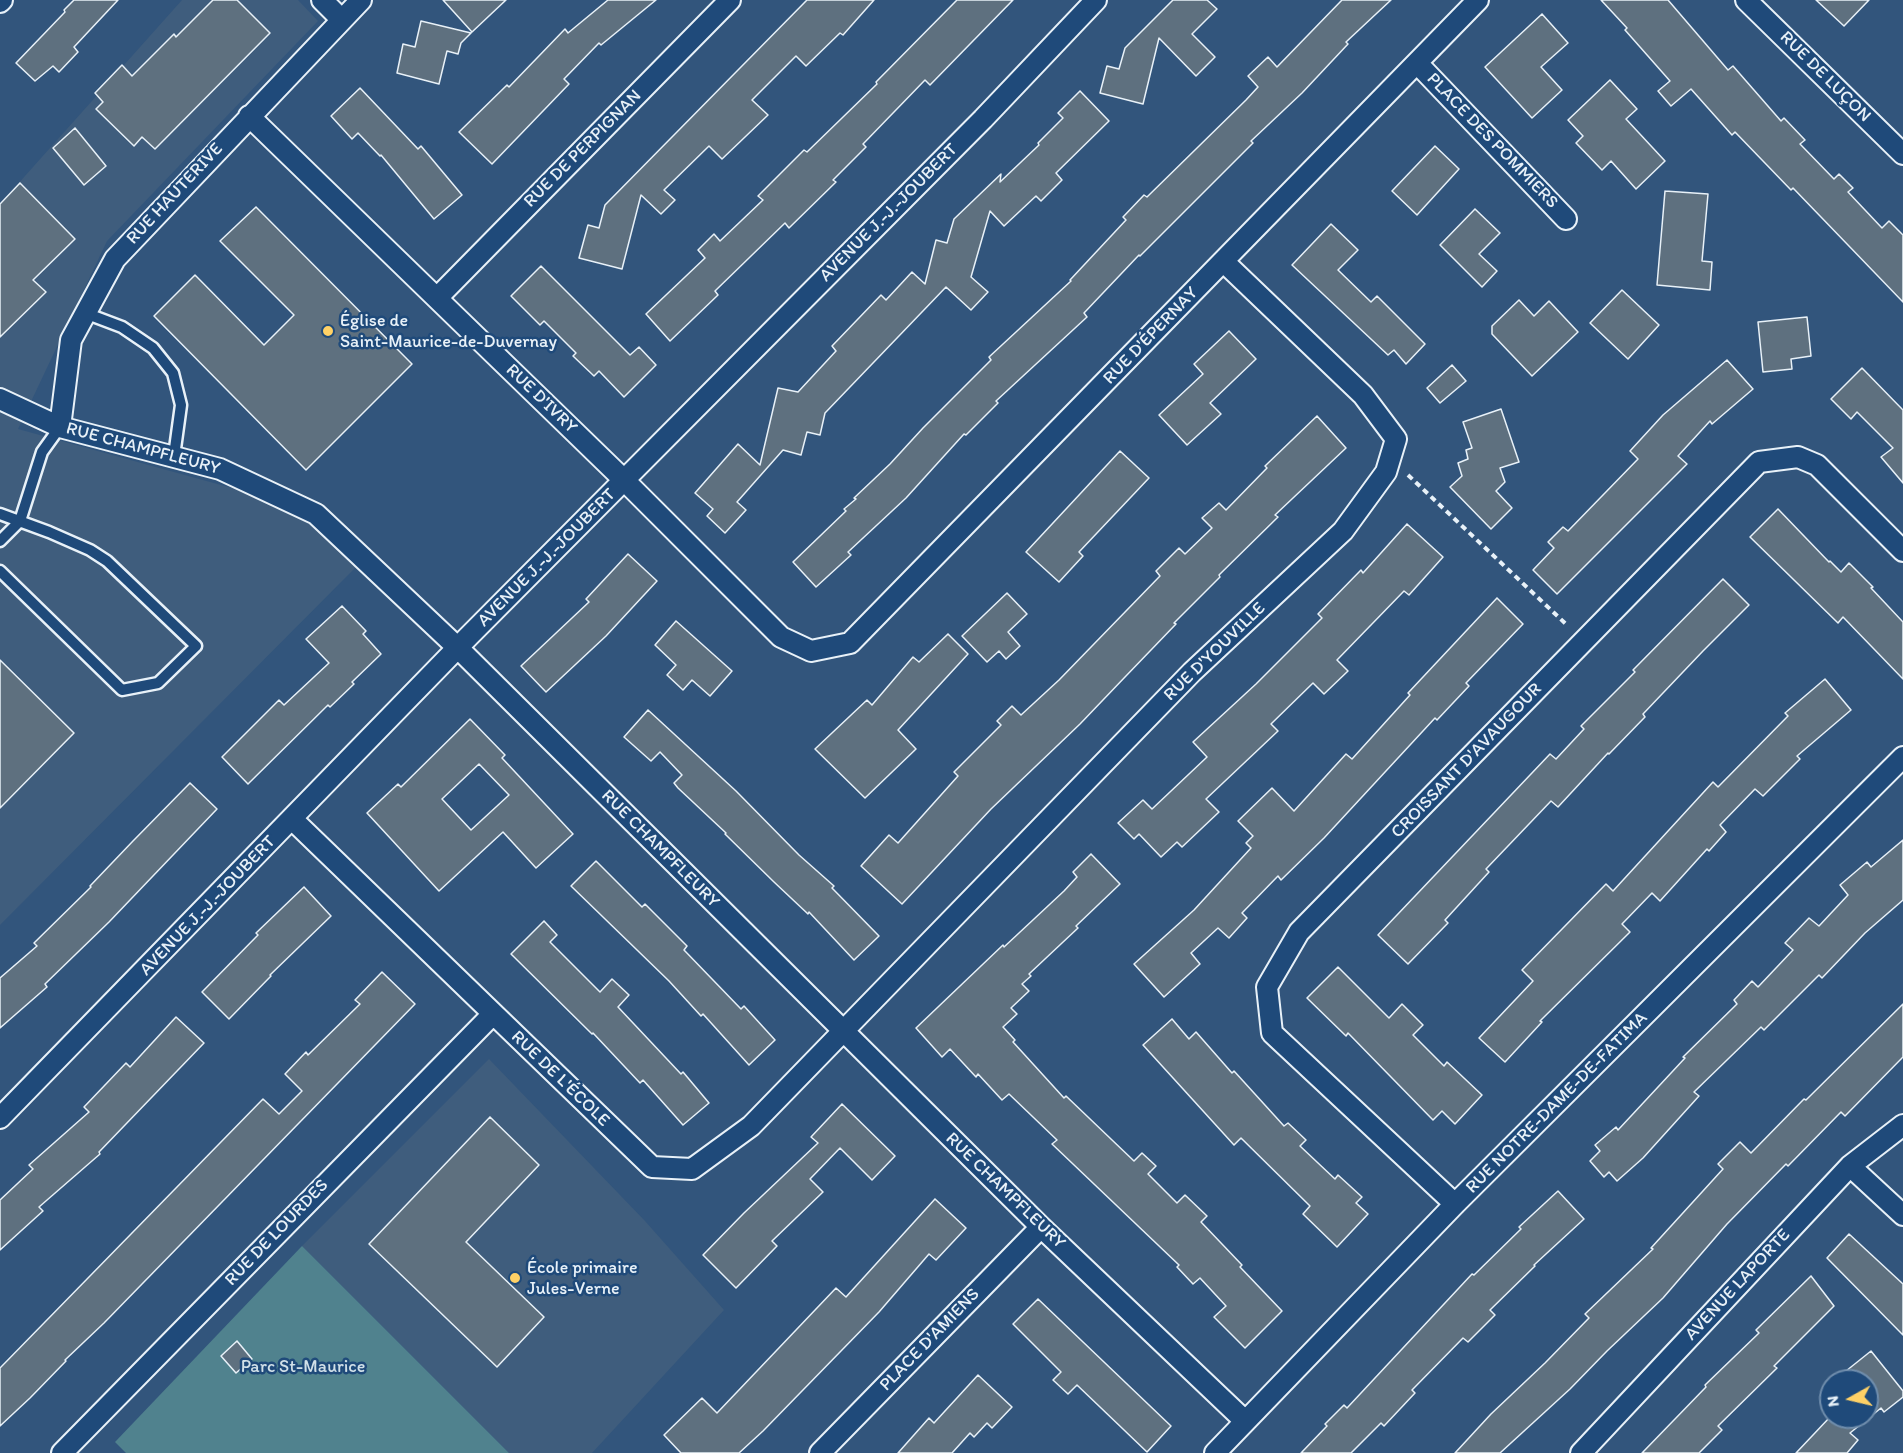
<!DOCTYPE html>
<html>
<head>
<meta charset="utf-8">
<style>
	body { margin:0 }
	#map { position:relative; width:1903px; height:1453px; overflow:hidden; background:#32557c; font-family:Itim,sans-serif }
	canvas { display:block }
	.north { position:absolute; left:1819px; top:1369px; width:60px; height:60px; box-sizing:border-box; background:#1f4a7a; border:2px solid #6f8dac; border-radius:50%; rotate:262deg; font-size:16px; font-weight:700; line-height:24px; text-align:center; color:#e8f1f8 }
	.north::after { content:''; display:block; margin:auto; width:21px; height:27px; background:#ffd166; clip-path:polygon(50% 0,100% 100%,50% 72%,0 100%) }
</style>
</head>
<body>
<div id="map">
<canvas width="1903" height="1453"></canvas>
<div class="north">N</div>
</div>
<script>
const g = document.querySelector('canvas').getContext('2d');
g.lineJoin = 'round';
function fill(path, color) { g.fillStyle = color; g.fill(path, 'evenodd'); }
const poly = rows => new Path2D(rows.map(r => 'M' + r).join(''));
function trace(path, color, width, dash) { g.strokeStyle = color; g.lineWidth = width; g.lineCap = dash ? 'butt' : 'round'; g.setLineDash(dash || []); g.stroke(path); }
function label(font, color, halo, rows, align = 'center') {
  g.font = font + ' Itim,sans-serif'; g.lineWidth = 5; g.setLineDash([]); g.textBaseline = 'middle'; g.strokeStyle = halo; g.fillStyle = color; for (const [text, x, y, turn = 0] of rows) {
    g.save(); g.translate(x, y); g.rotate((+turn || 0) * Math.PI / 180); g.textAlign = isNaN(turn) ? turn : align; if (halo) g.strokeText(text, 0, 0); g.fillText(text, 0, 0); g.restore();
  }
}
fill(poly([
	[182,0,298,0,318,21,107,241,18,429,250,493,300,516,359,564,0,925,0,204],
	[489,1059,645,1221,724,1310,592,1453,509,1453,302,1246]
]), '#3f5d7d');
fill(poly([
	[302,1246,509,1453,126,1453,115,1442]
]), '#50828e');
const building = poly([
	[74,0,118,0,74,47,78,52,59,72,53,66,35,81,16,63,65,12,64,10,74,0],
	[213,0,237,0,270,33,155,149,142,137,134,146,96,109,103,102,95,93,122,65,132,76,174,34,176,37,213,0],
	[443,0,506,0,472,32,443,0],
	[608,0,656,0,601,45,599,43,564,79,569,84,492,164,459,132,507,85,509,87,565,29,568,33,608,0],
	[807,0,874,0,843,35,840,33,806,66,796,56,752,100,768,115,722,159,709,146,664,190,675,200,661,214,641,195,622,269,579,258,588,225,599,228,605,205,807,0],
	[957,0,1013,0,930,85,925,80,863,144,866,147,833,180,836,182,789,228,785,223,715,291,718,295,670,341,646,314,705,258,698,250,714,234,720,241,763,200,758,196,804,150,807,152,877,84,876,82,957,0],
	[1173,0,1207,0,1217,9,1192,34,1215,57,1196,76,1159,38,1143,104,1100,93,1107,66,1119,69,1125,48,1173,0],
	[1342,0,1391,0,1346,42,1348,44,1302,93,1251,141,1253,143,1140,256,1139,255,1084,313,1087,317,996,401,998,403,966,435,964,434,906,498,848,552,851,555,816,587,793,562,846,511,844,509,856,499,854,498,890,464,923,428,991,360,989,357,1071,281,1070,280,1126,220,1123,217,1144,195,1147,197,1246,100,1258,87,1248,76,1268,57,1277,67,1342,0],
	[1601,0,1668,0,1728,70,1733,66,1781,121,1784,118,1805,140,1800,144,1834,179,1839,174,1853,188,1848,192,1882,228,1889,221,1903,235,1903,302,1793,188,1791,190,1735,132,1732,135,1691,89,1671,106,1658,91,1670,81,1625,30,1627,28,1601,0],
	[1816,0,1869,0,1844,26,1816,0],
	[1542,14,1568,43,1541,67,1562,90,1532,118,1485,67,1542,14],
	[421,21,471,33,461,43,458,54,447,51,439,84,397,73,403,44,415,47,421,21],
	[1610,80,1637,109,1626,119,1665,161,1636,189,1611,161,1602,170,1576,143,1583,136,1568,120,1610,80],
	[360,88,418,149,421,146,462,195,434,219,381,155,380,156,358,133,352,139,331,116,360,88],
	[1080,91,1109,121,1056,173,1062,180,1041,201,1036,196,1004,226,990,211,971,277,988,292,971,310,946,287,825,413,820,435,807,432,801,455,783,450,737,502,746,510,725,533,707,516,713,509,695,493,738,444,760,465,778,388,798,392,836,351,832,346,857,320,881,295,886,300,912,272,925,284,936,240,947,243,954,219,1001,174,1000,182,1039,145,1038,143,1063,118,1058,113,1080,91],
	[75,128,106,166,84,185,53,148,75,128],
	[1435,146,1459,169,1417,215,1392,191,1435,146],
	[20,183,75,239,33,280,46,292,0,337,0,204,20,183],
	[1665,191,1708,194,1702,261,1712,262,1710,290,1657,285,1665,191],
	[256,207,412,364,306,470,154,316,195,275,264,345,294,315,220,241,256,207],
	[1475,209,1500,233,1479,254,1497,271,1482,287,1440,245,1475,209],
	[1331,224,1358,250,1338,270,1371,302,1377,296,1425,344,1406,364,1394,350,1388,355,1292,265,1331,224],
	[541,266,630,355,639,347,656,365,624,397,599,371,594,376,573,356,576,353,544,321,540,325,511,296,541,266],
	[1622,290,1659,325,1628,359,1590,323,1622,290],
	[1519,300,1534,316,1549,301,1578,332,1532,376,1492,334,1492,326,1519,300],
	[1807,317,1811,356,1791,359,1792,369,1763,372,1758,322,1807,317],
	[1229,331,1256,359,1210,403,1221,414,1187,445,1159,415,1203,374,1194,364,1229,331],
	[1727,360,1753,389,1712,424,1710,421,1678,456,1687,464,1557,594,1533,570,1554,548,1548,542,1563,527,1568,531,1638,459,1630,451,1663,415,1727,360],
	[1452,365,1466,381,1440,403,1427,388,1452,365],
	[1862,368,1903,410,1903,483,1881,457,1893,448,1857,412,1851,419,1831,399,1862,368],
	[1501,409,1519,462,1500,468,1505,482,1496,491,1512,508,1491,529,1450,487,1462,476,1458,463,1468,459,1466,450,1472,448,1463,422,1501,409],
	[1317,416,1346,448,1275,515,1278,517,1219,575,1220,577,1174,623,1176,624,1125,677,1080,724,991,809,902,904,861,866,889,835,898,843,958,776,954,772,1001,725,997,721,1012,706,1021,715,1059,680,1160,576,1156,571,1179,548,1185,554,1212,528,1202,518,1219,503,1226,510,1267,468,1265,466,1317,416],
	[1120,451,1149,478,1079,552,1083,556,1059,582,1026,552,1120,451],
	[1778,509,1829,562,1830,561,1841,572,1849,563,1873,587,1871,588,1903,622,1903,679,1843,617,1838,623,1750,537,1778,509],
	[1407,524,1443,557,1409,595,1404,591,1337,660,1348,671,1324,694,1313,683,1271,724,1278,731,1206,799,1219,812,1182,847,1177,842,1161,857,1139,834,1134,839,1118,823,1143,800,1152,809,1207,757,1193,742,1256,684,1322,618,1318,614,1361,570,1363,573,1407,524],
	[628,554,657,581,606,636,546,692,521,666,589,602,586,599,628,554],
	[1723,579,1749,605,1703,651,1643,714,1645,717,1609,754,1608,753,1558,807,1551,801,1486,869,1489,872,1445,920,1448,923,1408,964,1378,935,1550,754,1556,759,1584,729,1581,726,1635,672,1633,670,1723,579],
	[1007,593,1027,614,1008,632,1020,646,1006,659,999,651,987,662,962,636,1007,593],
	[1497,598,1523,624,1466,683,1469,686,1437,720,1435,718,1324,838,1281,880,1278,876,1242,913,1247,918,1229,938,1218,928,1191,953,1200,964,1164,997,1134,964,1194,910,1251,848,1246,843,1253,836,1238,821,1272,788,1294,811,1346,754,1352,759,1410,695,1408,693,1497,598],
	[342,606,366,631,363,634,381,654,352,682,354,684,330,707,328,705,248,784,222,757,279,700,284,705,329,663,306,639,342,606],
	[676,621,732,671,710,696,692,680,683,690,667,675,676,665,655,645,676,621],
	[948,634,968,654,898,730,916,749,865,798,815,749,867,700,872,705,913,657,919,662,948,634],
	[0,660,74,733,0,808,0,660],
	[1825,679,1851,710,1797,756,1800,759,1763,796,1755,789,1720,825,1726,832,1709,851,1707,849,1660,901,1652,893,1622,924,1630,932,1540,1021,1542,1022,1505,1062,1479,1038,1533,981,1522,970,1606,884,1613,891,1713,782,1718,787,1788,716,1785,713,1825,679],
	[648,710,736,791,799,855,834,886,832,888,879,936,854,960,809,912,808,914,774,882,725,834,726,833,678,788,674,783,682,775,660,752,651,761,624,737,648,710],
	[470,719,505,755,502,758,573,834,536,868,503,832,439,891,367,813,398,784,401,787,470,719],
	[479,764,509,795,471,830,442,799,479,764],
	[190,783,217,809,109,922,45,984,47,987,0,1028,0,978,37,946,34,943,91,887,90,886,133,841,190,783],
	[1903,840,1903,900,1865,933,1822,978,1819,975,1764,1030,1761,1027,1694,1092,1699,1096,1643,1158,1617,1181,1609,1172,1604,1177,1590,1161,1600,1151,1595,1145,1616,1127,1618,1130,1685,1058,1683,1057,1737,1004,1734,1000,1752,981,1758,987,1793,950,1785,943,1809,918,1819,926,1848,895,1840,885,1867,862,1871,867,1903,840],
	[1091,854,1120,884,1076,926,1078,928,1029,974,1031,976,1022,984,1029,991,1011,1008,1017,1014,1003,1027,1015,1040,1013,1042,1064,1098,1066,1096,1134,1161,1142,1153,1156,1166,1148,1174,1177,1203,1185,1195,1207,1216,1201,1222,1242,1265,1240,1267,1282,1311,1245,1348,1214,1317,1226,1306,1200,1278,1193,1284,1177,1267,1179,1265,1052,1144,1057,1140,1009,1094,1002,1100,978,1074,976,1077,950,1049,942,1057,916,1028,1003,945,1004,947,1064,891,1077,877,1073,872,1091,854],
	[596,861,642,907,645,904,687,946,684,950,741,1009,744,1006,775,1040,749,1065,703,1014,701,1016,669,981,571,886,596,861],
	[304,887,331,916,270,975,271,976,229,1019,202,992,258,935,256,933,304,887],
	[544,921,557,935,550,942,600,992,612,979,629,995,618,1007,681,1074,683,1072,709,1103,683,1125,643,1080,640,1083,593,1033,592,1034,511,954,544,921],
	[1338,967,1389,1018,1402,1004,1423,1025,1413,1035,1444,1066,1447,1062,1482,1095,1455,1124,1442,1111,1433,1120,1348,1033,1346,1036,1307,998,1338,967],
	[382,972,415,1004,104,1323,65,1360,66,1361,30,1398,0,1426,0,1368,263,1099,279,1114,302,1091,285,1074,306,1052,308,1055,360,1004,355,1000,382,972],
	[1903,1004,1903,1057,1845,1116,1841,1112,1788,1166,1786,1164,1727,1224,1663,1298,1607,1351,1570,1389,1500,1453,1455,1453,1491,1414,1545,1363,1589,1318,1585,1314,1653,1249,1651,1248,1723,1169,1718,1164,1740,1142,1751,1153,1804,1099,1806,1100,1903,1004],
	[176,1017,204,1043,99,1152,100,1154,39,1207,43,1211,0,1250,0,1200,33,1169,29,1165,89,1112,84,1107,126,1063,130,1067,176,1017],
	[1172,1019,1189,1039,1196,1032,1232,1073,1234,1071,1284,1126,1288,1123,1306,1140,1300,1146,1335,1179,1338,1175,1362,1197,1356,1203,1368,1214,1337,1247,1303,1214,1310,1206,1241,1138,1234,1145,1143,1045,1172,1019],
	[842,1104,895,1156,872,1180,840,1148,810,1179,823,1192,772,1241,777,1246,736,1288,703,1255,744,1213,818,1143,811,1137,842,1104],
	[490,1117,539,1165,466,1242,544,1317,497,1367,369,1244,490,1117],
	[1558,1191,1584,1219,1534,1265,1535,1266,1490,1310,1495,1315,1468,1342,1463,1338,1412,1390,1415,1393,1384,1426,1381,1423,1351,1453,1301,1453,1327,1426,1325,1424,1344,1405,1347,1408,1472,1274,1474,1275,1521,1229,1519,1227,1558,1191],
	[935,1199,966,1228,936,1260,929,1254,879,1312,763,1431,739,1453,681,1453,664,1435,702,1398,717,1413,836,1288,846,1297,935,1199],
	[1849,1234,1903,1284,1903,1335,1827,1258,1849,1234],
	[1811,1276,1834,1306,1774,1366,1777,1368,1718,1426,1722,1430,1699,1453,1642,1453,1706,1387,1705,1385,1759,1333,1756,1330,1811,1276],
	[1038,1299,1171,1426,1147,1452,1077,1385,1068,1394,1053,1380,1061,1372,1013,1324,1038,1299],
	[237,1341,252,1359,236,1373,221,1356,237,1341],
	[1871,1351,1903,1391,1903,1397,1884,1412,1881,1408,1850,1433,1858,1440,1847,1453,1796,1453,1830,1417,1867,1417,1867,1381,1854,1381,1846,1371,1871,1351],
	[978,1375,1012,1407,992,1428,987,1423,974,1437,970,1433,952,1453,898,1453,929,1418,934,1423,978,1375]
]);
fill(building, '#5e707f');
trace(building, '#e8f1f8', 1.5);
const lane = poly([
	[85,313,122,327,153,348,173,373,181,405,174,456],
	[0,514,49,532,90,550,107,561,196,646,158,683,122,690,0,571],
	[0,541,20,521,42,452,60,427]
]);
const street = poly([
	[322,0,342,20],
	[1746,0,1903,154],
	[0,2,2,0],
	[1417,63,1566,219],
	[249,116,624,480,781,637,811,651,850,643,1478,0],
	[437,298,730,0],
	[0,399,60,427,220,469,316,514,458,648,1041,1227,1245,1421],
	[60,427,71,340,115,259,361,0],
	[292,819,652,1167,692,1169,751,1126,1192,672,1343,531,1386,472,1396,439,1363,395,1224,262],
	[0,1118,468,637,983,119,1096,0],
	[1850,1166,1903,1215],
	[1455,1204,1272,1033,1267,987,1299,932,1759,462,1798,457,1817,465,1903,551],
	[62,1453,493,1014],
	[820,1453,1041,1227],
	[1215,1453,1455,1204,1903,757],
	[1581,1453,1850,1166,1903,1125]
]);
trace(lane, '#e8f1f8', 15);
trace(street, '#e8f1f8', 24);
trace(poly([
	[1408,475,1568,626]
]), '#e8f1f8', 4, [6, 4.5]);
trace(lane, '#1f4a7a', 10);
trace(street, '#1f4a7a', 20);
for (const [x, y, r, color] of [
	[328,331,6,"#ffd166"],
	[515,1278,6,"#ffd166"]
]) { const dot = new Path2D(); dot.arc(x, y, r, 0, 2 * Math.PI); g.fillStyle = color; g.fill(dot); trace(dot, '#1f4a7a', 2); }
label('18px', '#e8f1f8', '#1f4a7a', [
	["RUE DE LUÇON",1825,77,45],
	["PLACE DES POMMIERS",1492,141,46],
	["RUE DE PERPIGNAN",583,149,-45],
	["RUE HAUTERIVE",175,194,-47],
	["AVENUE J.-J.-JOUBERT",889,213,-45],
	["RUE D'ÉPERNAY",1151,336,-46],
	["RUE D'IVRY",541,399,44],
	["RUE CHAMPFLEURY",143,449,15],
	["AVENUE J.-J.-JOUBERT",547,558,-45],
	["RUE D'YOUVILLE",1215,652,-44],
	["CROISSANT D'AVAUGOUR",1467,761,-46],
	["RUE CHAMPFLEURY",660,849,45],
	["AVENUE J.-J.-JOUBERT",208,906,-46],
	["RUE DE L'ÉCOLE",560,1079,44],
	["RUE NOTRE-DAME-DE-FATIMA",1557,1103,-45],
	["RUE CHAMPFLEURY",1005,1191,44],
	["RUE DE LOURDES",277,1233,-46],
	["AVENUE LAPORTE",1738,1285,-47],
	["PLACE D'AMIENS",930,1340,-46]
]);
label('18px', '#e8f1f8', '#1f4a7a', [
	["Église de",340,321],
	["Saint-Maurice-de-Duvernay",340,342],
	["École primaire",527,1268],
	["Jules-Verne",527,1289]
], 'left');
label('18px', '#d1e0e8', '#1f4a7a', [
	["Parc St-Maurice",303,1367]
]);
</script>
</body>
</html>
